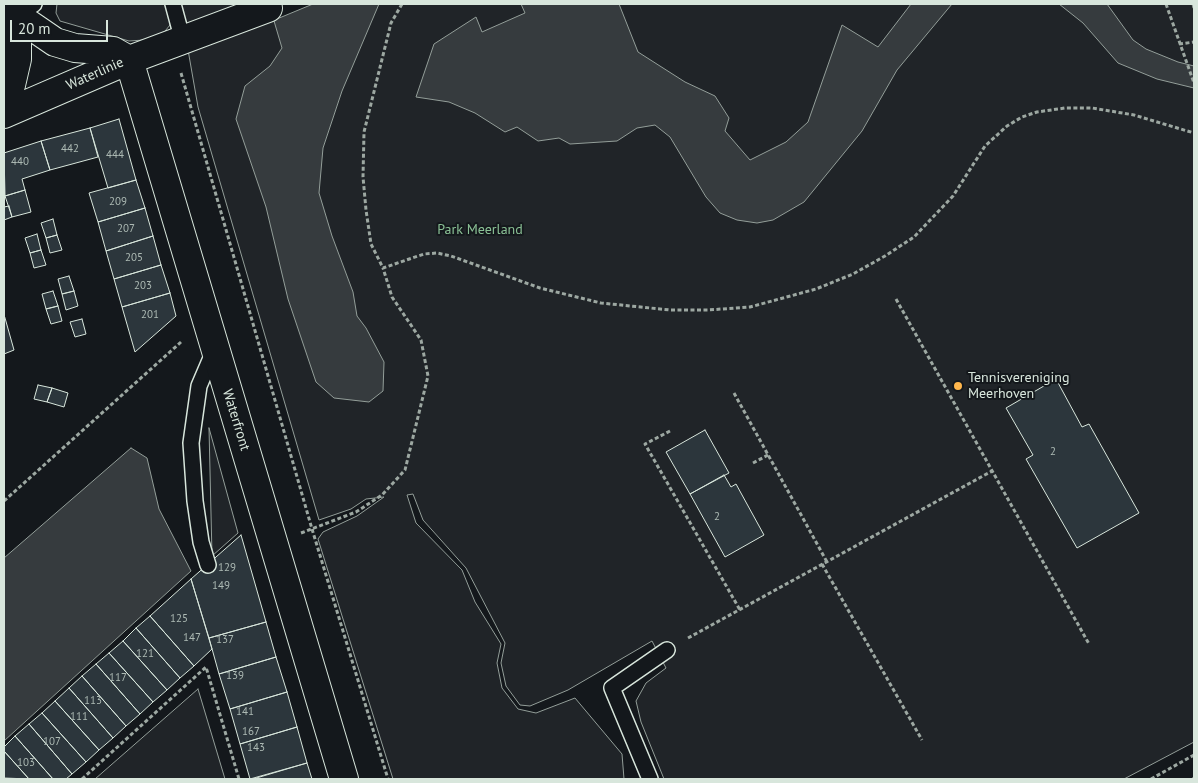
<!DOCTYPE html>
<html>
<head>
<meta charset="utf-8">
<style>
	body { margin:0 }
	#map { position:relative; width:1198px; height:783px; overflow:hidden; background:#14181c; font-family:"PT Sans",sans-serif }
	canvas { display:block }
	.frame { position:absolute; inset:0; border:5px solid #d8e6dc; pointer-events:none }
	.scale { position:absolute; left:10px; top:20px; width:98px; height:22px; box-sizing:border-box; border:2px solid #d8e6dc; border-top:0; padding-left:6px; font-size:15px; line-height:18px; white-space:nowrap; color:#d8e6dc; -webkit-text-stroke:4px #14181c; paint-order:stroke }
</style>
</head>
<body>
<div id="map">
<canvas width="1198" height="783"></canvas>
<div class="frame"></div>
<div class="scale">20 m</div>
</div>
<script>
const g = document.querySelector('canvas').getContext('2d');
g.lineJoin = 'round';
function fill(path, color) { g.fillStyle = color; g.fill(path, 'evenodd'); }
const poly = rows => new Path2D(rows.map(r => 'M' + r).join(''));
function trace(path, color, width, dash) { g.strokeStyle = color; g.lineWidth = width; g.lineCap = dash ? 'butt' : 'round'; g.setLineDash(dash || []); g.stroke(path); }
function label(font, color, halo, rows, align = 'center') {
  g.font = font + ' "PT Sans",sans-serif'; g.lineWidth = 4; g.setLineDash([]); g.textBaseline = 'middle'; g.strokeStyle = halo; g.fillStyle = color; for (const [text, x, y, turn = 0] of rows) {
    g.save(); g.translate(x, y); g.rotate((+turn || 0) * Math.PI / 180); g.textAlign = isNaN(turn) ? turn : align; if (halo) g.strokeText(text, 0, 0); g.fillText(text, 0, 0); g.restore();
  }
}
const green = poly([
	[57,4,166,4,170,13,170,25,161,36,144,40,129,41,60,21,56,13,57,4],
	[180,4,1194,4,1194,742,1124,779,664,779,641,722,636,701,646,683,666,668,652,641,568,690,530,706,520,705,506,686,501,663,505,643,466,568,423,520,413,494,407,495,416,523,462,570,475,602,501,644,497,663,502,688,518,709,536,713,575,698,622,754,624,779,393,779,318,539,323,532,357,516,384,497,366,499,351,509,319,520,198,107,180,4],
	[209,428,238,533,212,556,209,428],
	[198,689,225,779,95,779,198,689]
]);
fill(green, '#202428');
trace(green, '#939e99', 1);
const water = poly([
	[269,4,379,4,342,91,323,148,319,193,332,236,353,292,357,316,366,328,384,362,383,391,369,402,334,398,316,382,288,299,266,207,236,119,245,86,270,66,282,48,269,4],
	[521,4,619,4,638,52,685,82,715,96,729,118,725,131,750,160,786,142,808,122,842,25,878,47,911,4,952,4,897,70,862,131,804,202,773,220,757,223,737,220,720,213,706,197,670,137,655,125,637,128,617,141,570,144,559,138,538,141,517,127,505,132,475,113,449,102,416,97,434,44,476,17,482,32,525,13,521,4],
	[1059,4,1107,4,1133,40,1146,49,1178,62,1194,66,1194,88,1157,79,1118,63,1083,23,1059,4],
	[131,448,147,458,159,509,191,571,4,741,4,558,131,448]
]);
fill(water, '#363b3e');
trace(water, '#939e99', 1);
const pier = poly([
	[267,4,313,4,272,21,267,4]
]);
fill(pier, '#14181c');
trace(pier, '#939e99', 1);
const building = poly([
	[119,119,136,180,108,188,90,128,119,119],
	[90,128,98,157,50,170,41,141,90,128],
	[41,141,50,170,22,179,25,190,5,196,4,153,41,141],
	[136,180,145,208,98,222,89,193,136,180],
	[25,190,31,212,12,217,5,196,25,190],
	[9,206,12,217,4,220,4,207,9,206],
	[145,208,153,236,106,251,98,222,145,208],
	[53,219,57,235,46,238,41,223,53,219],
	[37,234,41,250,30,253,25,238,37,234],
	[57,235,62,250,50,253,46,238,57,235],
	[153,236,161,265,114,279,106,251,153,236],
	[41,250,46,265,34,268,30,253,41,250],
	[161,265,170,293,122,307,114,279,161,265],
	[69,276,74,291,62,294,58,279,69,276],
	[53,291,58,306,46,309,42,294,53,291],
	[74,291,78,306,66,310,62,294,74,291],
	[170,293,176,316,135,352,122,307,170,293],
	[58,306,62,321,51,324,46,309,58,306],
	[5,318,14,350,4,354,4,319,5,318],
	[82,319,86,334,75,337,70,322,82,319],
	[1056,379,1082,427,1089,424,1139,513,1077,548,1026,459,1033,455,1006,408,1056,379],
	[38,385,52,388,47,402,34,399,38,385],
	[52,388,68,393,64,407,47,402,52,388],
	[705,430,729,473,690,494,666,452,705,430],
	[724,475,731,487,736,484,764,535,725,557,690,494,724,475],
	[241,535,266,622,209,638,191,579,241,535],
	[191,579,212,649,194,666,150,616,191,579],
	[150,616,194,666,180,678,136,628,150,616],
	[266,622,276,657,219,674,209,638,266,622],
	[136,628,180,678,167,690,123,641,136,628],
	[123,641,167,690,153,702,109,653,123,641],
	[109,653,153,702,140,714,96,664,109,653],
	[276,657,287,692,230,709,219,674,276,657],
	[96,664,140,714,126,726,82,676,96,664],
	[82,676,126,726,113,738,69,688,82,676],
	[69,688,113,738,99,750,55,701,69,688],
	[287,692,297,727,240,744,230,709,287,692],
	[55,701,99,750,86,762,42,713,55,701],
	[42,713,86,762,72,774,29,724,42,713],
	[29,724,72,774,66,779,53,779,15,736,29,724],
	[297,727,307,763,250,779,240,744,297,727],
	[15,736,53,779,29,779,4,751,4,747,15,736],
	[4,751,29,779,4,778,4,751],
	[307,763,312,779,253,779,307,763]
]);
fill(building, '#2c363c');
trace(building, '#d8e6dc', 1);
const service = poly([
	[173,4,183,41],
	[17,16,34,4],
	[208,565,201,542,195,501,191,443,199,386,214,351],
	[650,779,612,688,667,650]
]);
const minor = poly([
	[17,16,55,42,75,48,113,51,129,60],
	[129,60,344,779],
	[4,102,11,85,17,59,17,16,13,4],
	[4,114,129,60,268,8]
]);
trace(service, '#d8e6dc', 18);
trace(minor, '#d8e6dc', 30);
trace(poly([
	[402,4,391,23,364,132,363,177,366,210,371,244,383,268,424,254,437,253,451,256,540,288,601,303,670,310,708,310,750,307,816,289,853,274,885,256,914,237,953,196,985,146,1007,126,1022,117,1037,112,1065,108,1092,108,1134,115,1194,133],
	[1166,4,1194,83],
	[1193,4,1194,8],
	[1179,44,1194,42],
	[181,73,312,529,388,779],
	[896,299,1089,644],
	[734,393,827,562],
	[670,431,645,444,740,610],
	[753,463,768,455],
	[4,501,181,342],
	[301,533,356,512,382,495,405,470,428,376,421,340,392,297,383,268],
	[822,564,922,740],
	[688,638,992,471],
	[82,779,206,667,239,779],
	[1151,779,1194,755],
	[1193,779,1194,778]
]), '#9da8a2', 3, [4, 2.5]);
trace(service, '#14181c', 15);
trace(minor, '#14181c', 28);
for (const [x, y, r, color] of [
	[958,386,5,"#ffb74d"]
]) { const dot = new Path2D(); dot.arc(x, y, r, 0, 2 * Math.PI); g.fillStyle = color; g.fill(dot); trace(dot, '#14181c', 2); }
label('11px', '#adbab4', null, [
	["442",70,149],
	["444",115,155],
	["440",20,162],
	["209",118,202],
	["207",126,229],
	["205",134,258],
	["203",143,286],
	["201",150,315],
	["2",1053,452],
	["2",717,517],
	["129",227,568],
	["149",221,586],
	["125",179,619],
	["147",192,638],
	["137",225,640],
	["121",145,654],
	["139",235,676],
	["117",118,678],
	["113",93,701],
	["141",245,712],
	["111",79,717],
	["167",251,732],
	["107",52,742],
	["143",256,748],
	["103",26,763]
]);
label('14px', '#d8e6dc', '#14181c', [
	["Waterlinie",95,74,-24],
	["Waterfront",236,420,73]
]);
label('14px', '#8ac095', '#14181c', [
	["Park Meerland",480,230]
]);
label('14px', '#d8e6dc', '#14181c', [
	["Tennisvereniging",968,378],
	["Meerhoven",968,394]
], 'left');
</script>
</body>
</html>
